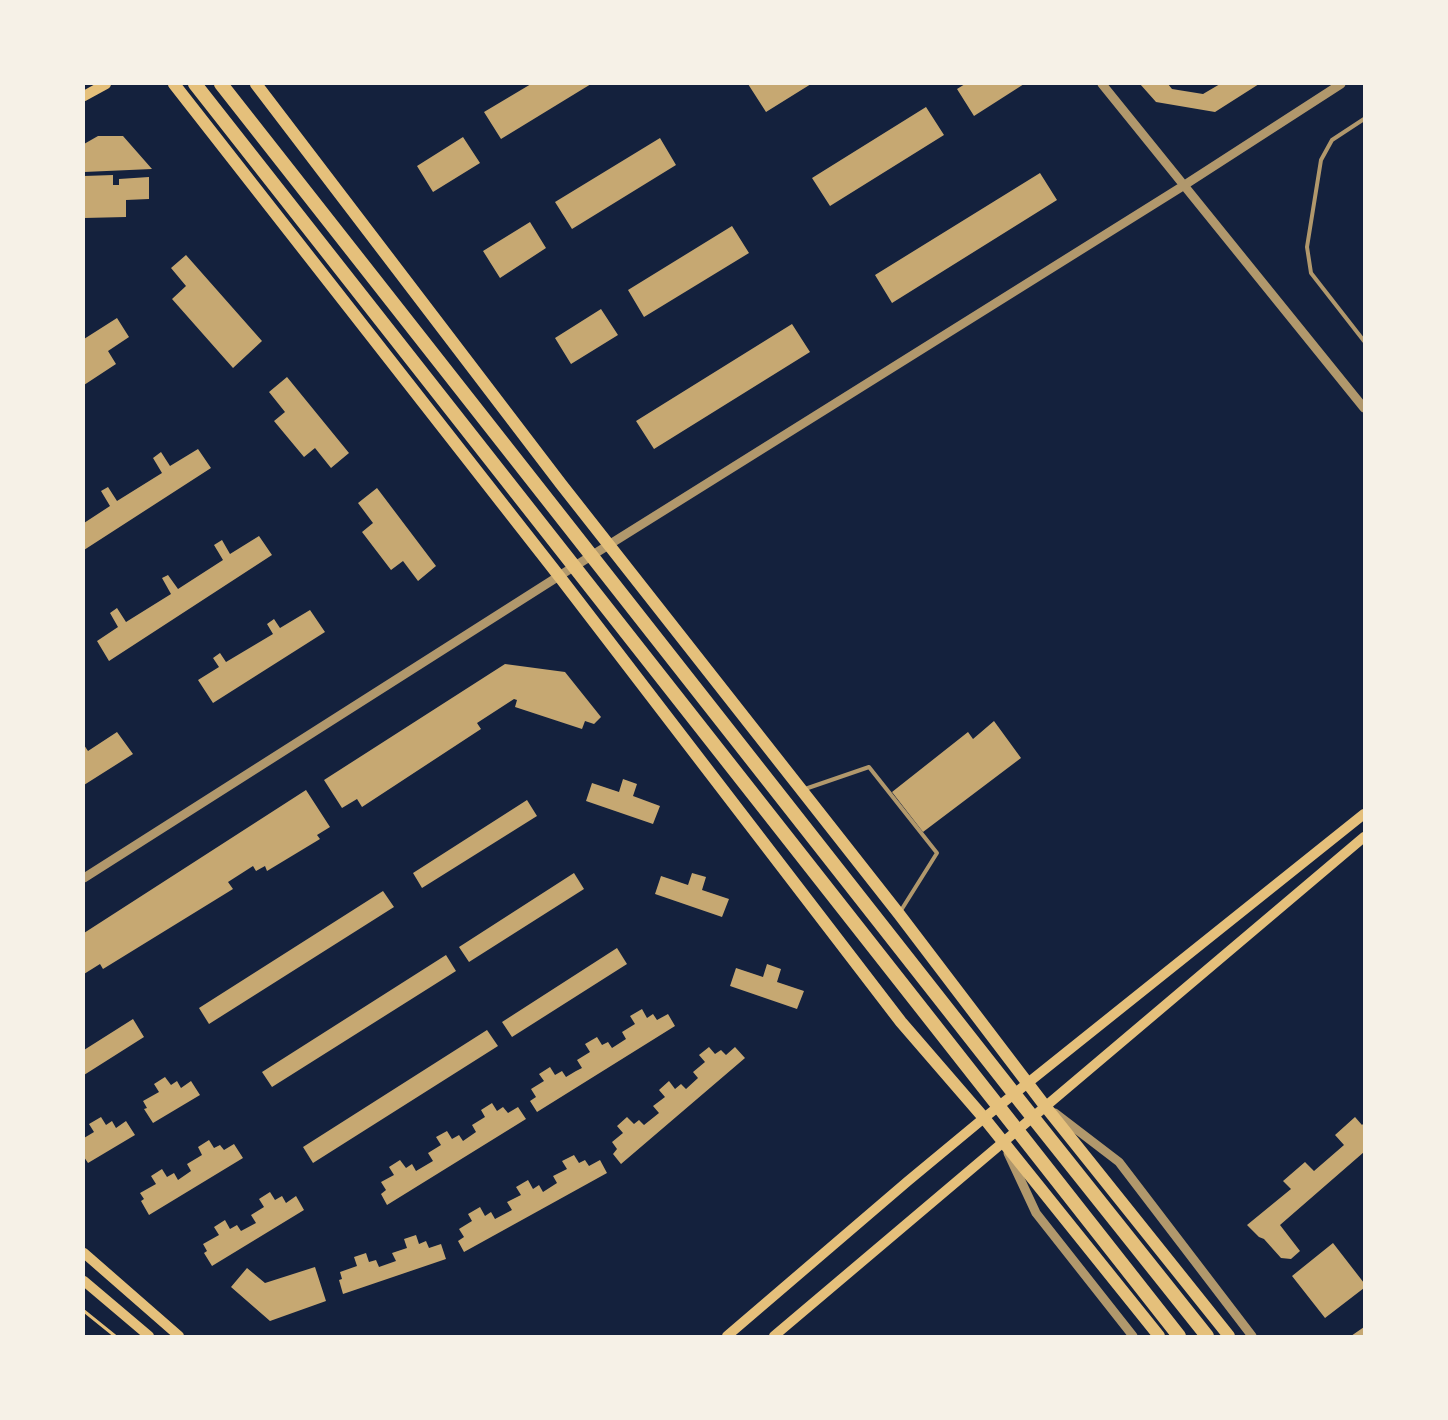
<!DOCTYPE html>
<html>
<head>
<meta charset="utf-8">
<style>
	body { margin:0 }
	#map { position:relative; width:1448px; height:1420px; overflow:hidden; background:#14213d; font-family:"Roboto Condensed",sans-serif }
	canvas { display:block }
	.frame { position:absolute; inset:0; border:85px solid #f6f1e7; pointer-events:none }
</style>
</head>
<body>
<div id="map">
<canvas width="1448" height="1420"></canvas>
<div class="frame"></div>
</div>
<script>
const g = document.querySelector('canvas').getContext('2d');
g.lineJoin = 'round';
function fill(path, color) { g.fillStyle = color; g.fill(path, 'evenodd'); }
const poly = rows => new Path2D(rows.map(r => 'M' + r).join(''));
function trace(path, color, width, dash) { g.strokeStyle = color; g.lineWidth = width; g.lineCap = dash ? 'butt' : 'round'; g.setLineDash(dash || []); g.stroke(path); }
fill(poly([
	[531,84,591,84,501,139,484,112],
	[748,84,811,84,766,112],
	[965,84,1024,84,974,116,957,89],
	[1140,84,1168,84,1172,89,1203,94,1220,84,1259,84,1215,112,1156,102],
	[926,107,944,135,830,206,812,178],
	[98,136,123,136,152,169,84,172,84,144],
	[463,137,480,163,433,192,417,166],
	[660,138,676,165,572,229,555,202],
	[1040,173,1057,200,892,303,875,275],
	[113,175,113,185,119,185,119,179,149,177,149,199,126,200,126,217,84,218,84,176],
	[530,222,546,248,500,278,483,251],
	[732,226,749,253,644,317,628,290],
	[186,255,262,341,233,368,172,299,186,286,171,268],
	[601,309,618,335,571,364,555,338],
	[117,318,129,337,108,351,116,364,84,385,84,339],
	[792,324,810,352,654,449,636,421],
	[287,377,349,453,331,468,315,448,304,457,274,421,285,412,269,392],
	[198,449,211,468,84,550,84,523,110,506,101,491,108,487,117,501,162,473,153,458,161,452,170,466],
	[377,488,436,566,418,581,403,561,391,570,362,532,373,523,358,503],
	[259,536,272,555,109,661,97,641,118,627,110,613,117,608,126,622,171,594,162,578,168,575,178,589,223,560,214,545,222,540,230,554],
	[310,610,325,632,213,703,198,680,219,667,213,658,220,653,226,662,273,634,267,624,274,619,280,628],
	[505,664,565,672,601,717,594,724,585,721,582,729,515,707,517,700,514,699,477,723,481,729,362,807,357,799,342,808,324,780],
	[994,721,1021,758,923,832,892,792,968,732,973,739],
	[117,732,133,754,84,785,84,745,88,751],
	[623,779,637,784,633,796,660,806,653,824,586,801,592,783,619,792],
	[306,790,330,827,317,835,320,839,267,871,265,866,256,871,253,866,228,882,233,889,103,969,100,964,84,974,84,933],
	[527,800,537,816,422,888,413,873],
	[574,873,584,889,469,962,459,947],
	[692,873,706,877,702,890,729,899,722,917,655,894,661,876,688,885],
	[383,891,394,907,209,1024,199,1008],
	[617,948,627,964,512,1037,502,1022],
	[446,955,456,971,272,1087,262,1072],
	[767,964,781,969,777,982,804,991,797,1009,730,986,736,968,763,977],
	[642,1009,647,1018,653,1014,657,1020,668,1014,675,1026,537,1112,530,1101,536,1097,531,1089,544,1081,539,1074,550,1067,555,1075,562,1071,566,1077,576,1071,582,1068,577,1060,590,1052,585,1044,597,1037,602,1045,608,1042,612,1048,626,1039,622,1032,635,1024,630,1016],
	[133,1019,144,1037,84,1075,84,1050],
	[487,1030,498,1046,313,1163,303,1147],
	[709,1047,715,1054,721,1050,726,1055,735,1047,745,1058,621,1164,613,1154,617,1149,612,1142,623,1133,617,1126,627,1117,634,1124,639,1120,644,1125,659,1113,653,1106,665,1097,659,1090,669,1081,675,1089,681,1084,686,1089,698,1078,693,1072,705,1062,699,1055],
	[165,1077,171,1085,177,1081,181,1088,191,1081,200,1095,153,1123,144,1109,147,1108,143,1101,159,1092,154,1084],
	[492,1103,497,1111,503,1107,508,1113,518,1107,526,1119,387,1205,381,1194,386,1190,381,1182,394,1175,389,1167,400,1160,406,1168,412,1164,416,1171,433,1161,428,1153,441,1145,436,1137,447,1131,452,1139,459,1135,463,1141,476,1132,472,1125,485,1117,481,1110],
	[101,1117,106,1125,112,1121,116,1128,126,1121,135,1135,88,1163,84,1157,84,1138,94,1132,89,1124],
	[1355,1117,1362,1125,1364,1123,1364,1152,1280,1225,1300,1251,1291,1259,1281,1258,1264,1239,1259,1237,1247,1225,1291,1189,1283,1181,1305,1162,1314,1171,1344,1145,1335,1135],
	[209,1140,214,1148,220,1145,224,1150,234,1144,243,1158,149,1215,141,1201,144,1199,140,1193,156,1184,151,1176,162,1169,167,1177,174,1173,178,1180,191,1171,187,1164,202,1155,198,1147],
	[574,1155,579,1163,585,1160,589,1166,600,1160,607,1173,464,1252,458,1241,464,1237,459,1229,472,1221,468,1214,480,1207,485,1216,491,1212,495,1219,512,1210,507,1202,521,1195,516,1187,528,1180,533,1189,539,1185,543,1192,557,1183,553,1176,567,1169,562,1161],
	[270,1192,275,1200,282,1196,286,1203,296,1196,304,1210,212,1266,204,1253,207,1251,203,1244,219,1235,214,1227,225,1220,230,1229,237,1225,241,1231,256,1223,251,1215,264,1207,259,1199],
	[416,1235,419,1244,426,1241,429,1248,441,1244,446,1259,343,1294,339,1280,342,1279,340,1272,357,1266,354,1257,366,1253,369,1262,376,1260,379,1267,396,1261,392,1253,407,1248,404,1239],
	[1333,1243,1364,1283,1364,1288,1325,1318,1292,1276],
	[315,1267,326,1301,270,1321,231,1287,247,1268,265,1283],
	[1364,1327,1364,1336,1351,1336]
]), '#c6a872');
trace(poly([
	[84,1311,115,1336]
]), '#e5c07b', 3);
trace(poly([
	[1364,119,1332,140,1321,160,1307,247,1311,273,1364,341],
	[805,789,869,767,937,853,900,912]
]), '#b1986c', 4);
trace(poly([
	[1102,84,1364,408],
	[84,878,559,576,1183,186,1341,84],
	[1055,1113,1119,1162,1252,1336],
	[1008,1153,1036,1213,1133,1336]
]), '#b1986c', 9);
trace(poly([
	[84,96,106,84],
	[84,1253,179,1336],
	[84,1281,149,1336],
	[727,1336,908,1181,984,1118,1364,814],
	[774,1336,1364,837]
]), '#e5c07b', 10);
trace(poly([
	[174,84,559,576,901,1022,984,1118,1159,1336],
	[256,84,561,484,899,914,1045,1106,1229,1336]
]), '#e5c07b', 12);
trace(poly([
	[195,84,1179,1336],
	[221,84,1023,1105,1207,1336]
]), '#e5c07b', 14);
</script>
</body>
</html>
